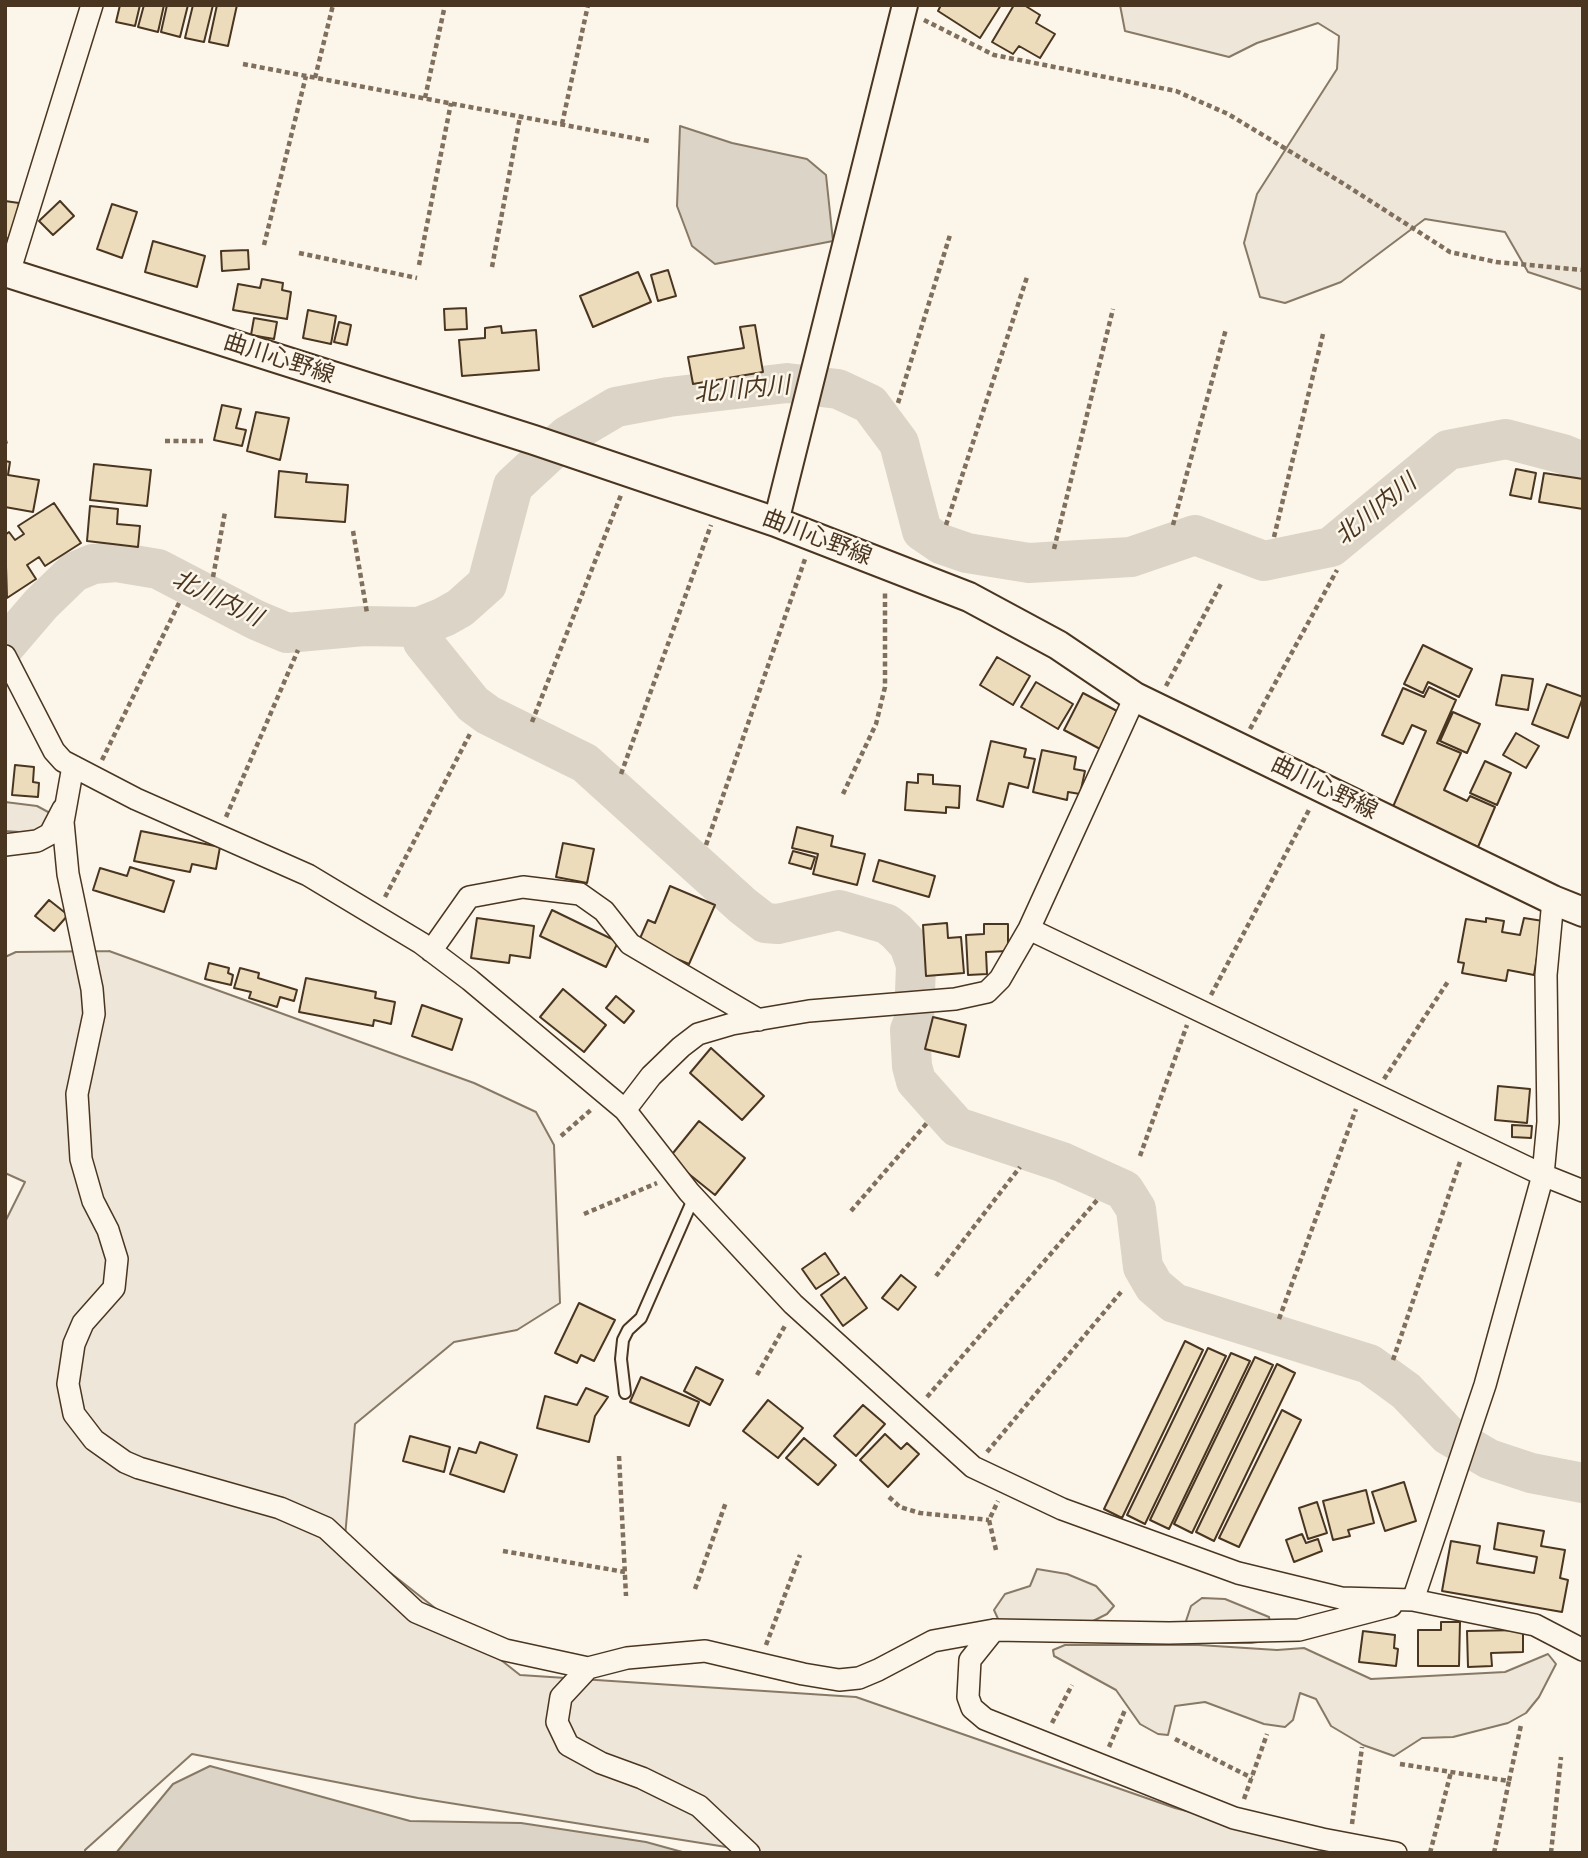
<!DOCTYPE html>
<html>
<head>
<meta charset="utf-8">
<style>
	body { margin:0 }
	#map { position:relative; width:1588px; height:1858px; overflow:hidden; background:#fbf6e9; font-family:"Noto Serif",serif }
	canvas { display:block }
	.frame { position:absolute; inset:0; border:7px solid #4a3520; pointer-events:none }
</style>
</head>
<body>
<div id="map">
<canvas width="1588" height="1858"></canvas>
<div class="frame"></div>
</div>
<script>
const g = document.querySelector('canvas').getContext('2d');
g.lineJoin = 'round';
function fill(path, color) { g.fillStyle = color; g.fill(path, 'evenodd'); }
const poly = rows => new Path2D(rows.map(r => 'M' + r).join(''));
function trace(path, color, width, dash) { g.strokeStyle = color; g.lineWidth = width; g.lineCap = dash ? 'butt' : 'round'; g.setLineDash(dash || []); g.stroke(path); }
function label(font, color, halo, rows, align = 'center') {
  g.font = font + ' "Noto Serif","Noto Sans JP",serif'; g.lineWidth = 5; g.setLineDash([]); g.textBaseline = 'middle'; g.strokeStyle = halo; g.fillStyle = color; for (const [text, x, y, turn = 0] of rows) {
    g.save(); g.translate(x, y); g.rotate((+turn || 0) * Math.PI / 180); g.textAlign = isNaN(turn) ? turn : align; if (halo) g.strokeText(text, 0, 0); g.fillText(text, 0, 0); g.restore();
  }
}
const green = poly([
	[1120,5,1583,5,1583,290,1528,272,1505,232,1425,219,1341,282,1285,303,1260,297,1244,243,1257,194,1337,69,1339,36,1318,23,1257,43,1229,57,1125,31,1120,5],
	[5,802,37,806,50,813,46,829,33,833,5,831,5,802],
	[109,951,474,1083,536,1112,554,1145,560,1303,517,1330,454,1342,355,1424,345,1537,520,1675,856,1697,1175,1808,1348,1853,764,1853,418,1798,192,1754,85,1850,85,1853,5,1853,5,1222,25,1182,5,1173,5,957,16,952,109,951],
	[1037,1569,1067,1574,1096,1586,1114,1606,1107,1614,1091,1622,999,1621,994,1610,1005,1594,1030,1586,1037,1569],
	[1202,1598,1225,1599,1269,1617,1273,1640,1251,1643,1222,1643,1197,1638,1186,1621,1191,1606,1202,1598],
	[1065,1645,1199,1645,1277,1650,1304,1648,1371,1679,1505,1672,1548,1654,1556,1664,1539,1697,1526,1713,1508,1723,1453,1737,1422,1738,1394,1756,1363,1745,1331,1726,1316,1699,1300,1693,1293,1720,1285,1727,1264,1724,1205,1702,1175,1706,1168,1735,1158,1734,1140,1724,1116,1690,1054,1656,1053,1650,1065,1645]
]);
fill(green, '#ede6d9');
trace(green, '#887966', 2);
const water = poly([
	[680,126,732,143,807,159,826,175,833,241,715,264,692,246,677,206,680,126],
	[210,1766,410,1821,521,1823,646,1842,686,1853,116,1853,173,1784,210,1766]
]);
fill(water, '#dcd4c6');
trace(water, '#887966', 2);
trace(poly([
	[419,627,423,642,473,704,488,715,585,763,743,906,765,923,778,924,839,910,887,924,896,931,909,945,916,965,914,1020,910,1030,912,1066,916,1081,957,1127,1062,1162,1124,1190,1136,1209,1143,1267,1154,1286,1174,1303,1369,1364,1406,1391,1448,1435,1489,1459,1531,1473,1583,1483],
	[5,646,41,604,74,572,93,564,116,562,158,569,256,620,287,633,364,626,419,627,444,617,460,608,487,584,513,486,567,436,616,407,669,397,787,383,838,389,870,404,899,443,922,531,941,544,967,553,1029,563,1131,557,1195,535,1264,561,1331,547,1448,450,1506,439,1563,454,1583,462]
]), '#dcd4c6', 40);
const building = poly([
	[120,5,140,5,135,26,116,22,120,5],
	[144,5,164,5,158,32,138,27,144,5],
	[167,5,188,5,180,37,161,32,167,5],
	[193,5,213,5,204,42,185,38,193,5],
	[217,5,237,5,228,46,209,42,217,5],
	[941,5,1001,5,980,38,938,11,941,5],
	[1014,5,1024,5,1040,15,1036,23,1055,34,1040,58,1019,46,1013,54,992,42,1014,5],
	[5,201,19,203,13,239,5,238,5,201],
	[60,201,74,216,53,235,39,221,60,201],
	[112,204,137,212,122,258,97,249,112,204],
	[153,241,205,256,197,287,145,272,153,241],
	[248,250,249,269,222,271,221,251,248,250],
	[668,270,676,296,658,301,651,275,668,270],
	[638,272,651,302,593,327,580,296,638,272],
	[262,279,283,283,282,290,291,292,287,319,233,310,238,284,260,288,262,279],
	[466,308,467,329,445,330,444,309,466,308],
	[308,310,336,316,331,344,303,338,308,310],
	[254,318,277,322,274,339,251,335,254,318],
	[339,322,351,325,347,345,334,342,339,322],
	[755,325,763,372,693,384,688,357,744,348,740,327,755,325],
	[501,326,502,333,536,330,539,370,462,376,459,340,485,338,485,328,501,326],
	[222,405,241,409,236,428,246,430,242,446,214,440,222,405],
	[256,412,289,418,280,460,247,451,256,412],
	[5,461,10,462,8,475,39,480,33,512,5,507,5,461],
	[94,464,151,470,147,506,90,500,94,464],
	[1516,469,1536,473,1531,499,1510,495,1516,469],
	[279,471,307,474,306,482,348,485,345,522,275,517,279,471],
	[1544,473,1583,479,1583,509,1539,502,1544,473],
	[54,503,81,543,45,566,39,557,27,565,36,579,7,598,5,535,9,532,15,540,24,534,18,526,54,503],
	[90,506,118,509,117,524,140,526,138,547,87,541,90,506],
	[1423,645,1472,669,1459,697,1428,682,1423,693,1404,684,1423,645],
	[997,657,1030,676,1013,705,980,685,997,657],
	[1502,675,1533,679,1528,710,1496,705,1502,675],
	[1036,682,1073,704,1058,729,1021,707,1036,682],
	[1547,684,1583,697,1568,738,1532,724,1547,684],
	[1429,687,1456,700,1437,743,1461,753,1444,790,1467,801,1470,796,1495,807,1478,847,1392,809,1426,731,1412,725,1403,744,1382,735,1403,688,1424,697,1429,687],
	[1083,693,1117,711,1112,721,1117,724,1102,750,1064,730,1083,693],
	[1453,712,1480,724,1467,753,1440,741,1453,712],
	[1516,733,1539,746,1526,768,1503,755,1516,733],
	[991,741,1026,749,1024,757,1035,759,1028,788,1009,783,1003,807,977,800,991,741],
	[1042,750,1076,757,1074,769,1085,771,1080,794,1068,792,1067,800,1033,792,1042,750],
	[1485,761,1511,773,1497,805,1470,793,1485,761],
	[15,765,34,767,33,782,39,783,38,797,12,795,15,765],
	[918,774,933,775,933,784,960,786,959,808,946,807,946,813,905,810,907,782,918,783,918,774],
	[797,827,833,836,831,846,865,854,857,885,813,874,818,854,792,848,797,827],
	[141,831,220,847,216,869,192,864,190,872,134,861,141,831],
	[563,843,594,849,587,883,556,877,563,843],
	[793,851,815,857,811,869,789,863,793,851],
	[879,860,935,876,929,897,873,881,879,860],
	[130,867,174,881,164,912,93,890,100,868,127,876,130,867],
	[670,886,715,905,689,964,638,943,648,920,655,923,670,886],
	[49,900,68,915,54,931,35,916,49,900],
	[552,910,618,942,606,967,540,936,552,910],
	[477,918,534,926,530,958,510,955,509,963,471,958,477,918],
	[1486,918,1504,921,1502,932,1520,935,1524,918,1543,921,1534,975,1508,970,1506,981,1462,973,1464,963,1458,962,1466,919,1486,922,1486,918],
	[947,923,948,938,961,937,964,973,926,976,923,925,947,923],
	[984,924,1008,924,1008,951,986,952,987,974,968,975,966,935,984,934,984,924],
	[209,963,229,968,228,973,233,975,231,985,205,979,209,963],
	[240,968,259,973,258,978,297,990,294,1001,280,997,277,1007,249,998,251,992,234,988,240,968],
	[306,978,376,992,375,998,395,1002,391,1024,374,1020,373,1026,299,1012,306,978],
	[563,989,606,1025,584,1052,540,1017,563,989],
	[616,996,634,1011,624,1023,606,1008,616,996],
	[422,1005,462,1019,452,1050,412,1036,422,1005],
	[933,1017,966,1025,959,1057,925,1049,933,1017],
	[711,1048,764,1096,742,1120,690,1073,711,1048],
	[1498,1086,1530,1089,1527,1123,1495,1120,1498,1086],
	[699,1121,745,1158,715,1195,669,1158,699,1121],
	[1512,1125,1532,1126,1531,1138,1512,1137,1512,1125],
	[825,1253,839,1274,816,1289,802,1269,825,1253],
	[901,1275,916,1287,898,1310,882,1298,901,1275],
	[845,1277,867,1308,843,1326,821,1295,845,1277],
	[579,1303,615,1320,594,1361,581,1355,577,1363,555,1353,579,1303],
	[1185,1341,1203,1350,1122,1518,1104,1509,1185,1341],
	[1208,1348,1226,1356,1145,1524,1127,1515,1208,1348],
	[1231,1353,1250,1361,1169,1529,1150,1520,1231,1353],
	[1255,1357,1273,1365,1192,1533,1174,1524,1255,1357],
	[1277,1364,1295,1373,1214,1541,1196,1532,1277,1364],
	[696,1367,723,1380,710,1405,684,1391,696,1367],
	[641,1377,699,1402,689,1426,630,1402,641,1377],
	[586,1388,608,1397,595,1416,589,1442,537,1428,545,1396,577,1405,586,1388],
	[768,1400,803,1428,778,1458,743,1431,768,1400],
	[863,1405,885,1424,856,1456,834,1436,863,1405],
	[1282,1410,1301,1420,1239,1547,1219,1538,1282,1410],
	[885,1434,901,1449,907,1443,919,1454,888,1487,860,1460,885,1434],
	[410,1436,450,1447,444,1472,403,1461,410,1436],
	[804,1438,836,1465,818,1485,786,1458,804,1438],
	[480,1442,517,1455,504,1492,450,1474,459,1448,476,1453,480,1442],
	[1404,1482,1416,1521,1385,1531,1372,1492,1404,1482],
	[1366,1490,1374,1523,1348,1530,1350,1536,1333,1540,1323,1501,1366,1490],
	[1317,1502,1327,1533,1308,1539,1299,1508,1317,1502],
	[1498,1523,1544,1531,1541,1546,1565,1550,1560,1578,1568,1580,1562,1612,1442,1591,1451,1541,1480,1546,1477,1563,1534,1573,1537,1557,1494,1549,1498,1523],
	[1302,1534,1306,1543,1318,1539,1322,1551,1294,1562,1286,1540,1302,1534],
	[1441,1622,1460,1622,1459,1666,1418,1666,1418,1630,1441,1630,1441,1622],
	[1523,1630,1523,1652,1491,1653,1492,1666,1468,1667,1467,1631,1523,1630],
	[1363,1631,1395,1635,1394,1648,1398,1649,1396,1666,1359,1662,1363,1631]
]);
fill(building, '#ecdcbc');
trace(building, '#4a3520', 2);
const service = poly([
	[625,1393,621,1359,623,1340,628,1330,641,1318,694,1197]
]);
const minor = poly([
	[9,273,92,5],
	[5,656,54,751,63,761,136,799,308,875,421,943,470,980,625,1110,689,1192,793,1304,973,1467,1062,1509,1238,1573,1341,1598,1413,1600,1535,1625,1583,1650],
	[73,766,63,822,68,874,92,989,94,1014,77,1094,81,1159,93,1201,108,1230,117,1259,114,1288,83,1323,74,1344,68,1384,74,1414,94,1440,125,1462,139,1468,280,1508,326,1528,416,1612,505,1650,588,1668],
	[5,845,37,841,50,834,63,809],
	[1029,929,1543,1175,1583,1191],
	[431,951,469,897,523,887,580,894,604,911,630,944,759,1020],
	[625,1110,651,1076,681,1047,698,1034,732,1024,809,1011,955,999,987,992,1000,979,1029,929,1135,697],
	[1413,1600,1485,1385,1543,1175,1548,1122,1546,975,1553,900],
	[994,1630,970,1660,968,1697,972,1708,985,1719,1234,1818,1322,1839,1396,1853],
	[749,1853,699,1806,642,1778,601,1763,568,1745,557,1722,561,1697,588,1668,627,1658,705,1651,803,1674,839,1680,859,1678,878,1670,933,1641,994,1630,1169,1633,1299,1630,1391,1606]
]);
const tertiary = poly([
	[776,522,905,5]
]);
const secondary = poly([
	[5,272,534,440,776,522,969,597,1058,645,1135,697,1553,900,1583,912]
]);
trace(service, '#4a3520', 14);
trace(minor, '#4a3520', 24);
trace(tertiary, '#4a3520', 28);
trace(secondary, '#4a3520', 32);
trace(poly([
	[924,20,994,55,1176,91,1228,114,1344,184,1450,252,1496,262,1583,270],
	[243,64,649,141],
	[315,78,333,5],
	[425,98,445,5],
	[562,124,588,5],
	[264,245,306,76],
	[299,253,417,278],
	[419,265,451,103],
	[492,267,520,117],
	[898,403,950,235],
	[5,441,6,444],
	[165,441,203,441],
	[946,525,1027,277],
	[1173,525,1226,329],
	[353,531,367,613],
	[1274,537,1323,334],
	[1054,549,1113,309],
	[213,577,225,512],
	[1166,686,1222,582],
	[532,722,621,495],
	[1250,729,1337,570],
	[102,760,180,601],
	[621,774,711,525],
	[843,794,876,724,885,687,885,590],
	[226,817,298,650],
	[706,845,805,559],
	[385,897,471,732],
	[1211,995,1310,808],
	[1384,1079,1449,980],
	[561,1136,592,1109],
	[1140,1156,1187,1025],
	[851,1211,927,1123],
	[584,1214,657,1183],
	[936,1276,1020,1167],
	[1279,1319,1356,1109],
	[1393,1360,1461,1159],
	[757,1375,786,1324],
	[927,1397,1098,1199],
	[987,1452,1121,1292],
	[619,1456,626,1596],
	[889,1497,900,1507,920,1513,989,1520],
	[996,1550,989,1520,998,1501],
	[503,1551,625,1572],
	[695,1589,726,1502],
	[766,1645,800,1555],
	[1052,1723,1072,1685],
	[1175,1739,1252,1778],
	[1109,1747,1125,1710],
	[1400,1764,1509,1781,1521,1725],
	[1244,1799,1267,1734],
	[1352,1824,1362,1747],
	[1430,1853,1451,1772],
	[1494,1853,1509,1781],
	[1551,1853,1561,1757]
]), '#7f6f5c', 4.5, [5, 3.5]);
trace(service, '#fbf6e9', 10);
trace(minor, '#fbf6e9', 21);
trace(tertiary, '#fbf6e9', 24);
trace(secondary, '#fbf6e9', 28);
label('23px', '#4a3520', '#fbf6e9', [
	["曲川心野線",279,359,18],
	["曲川心野線",817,538,21],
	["曲川心野線",1324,788,26]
]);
label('italic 24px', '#4a3520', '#fbf6e9', [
	["北川内川",742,390,-5],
	["北川内川",1376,510,-39],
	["北川内川",217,599,26]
]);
</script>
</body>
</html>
